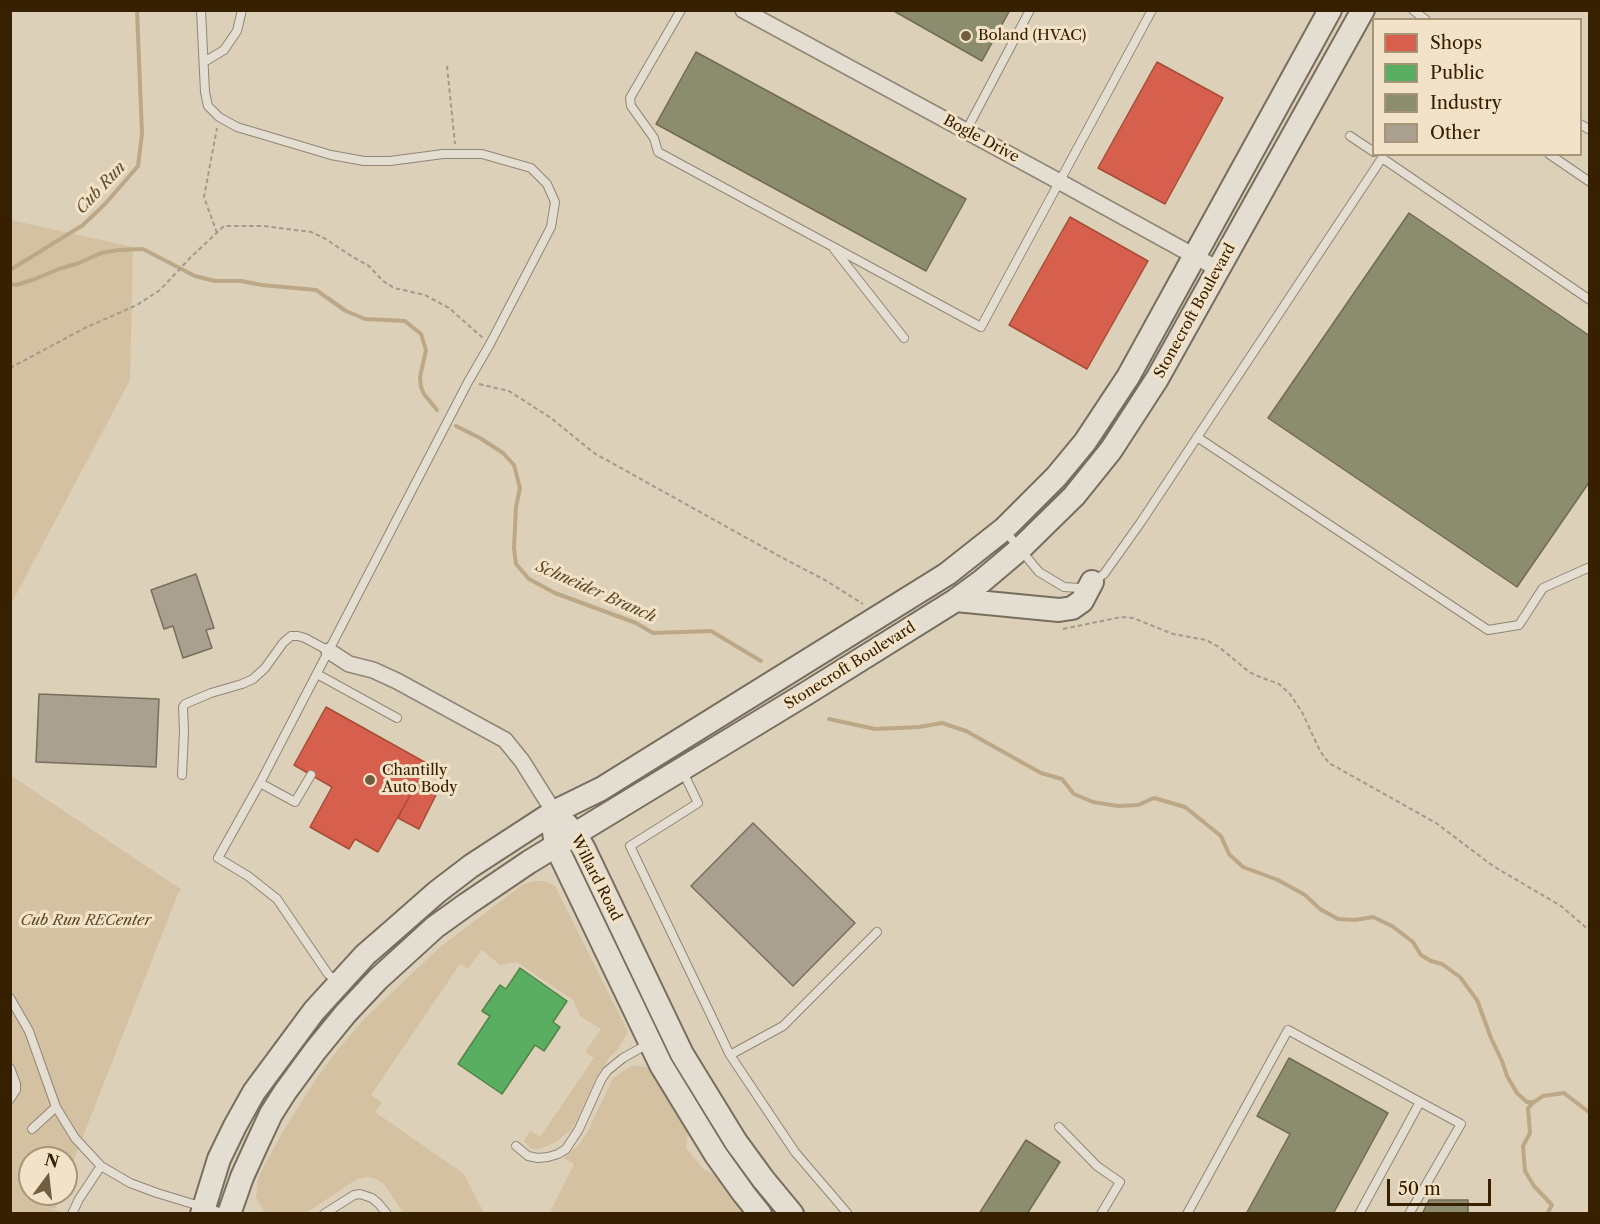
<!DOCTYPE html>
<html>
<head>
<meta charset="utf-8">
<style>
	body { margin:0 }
	#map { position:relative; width:1600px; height:1224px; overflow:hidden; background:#dcd0b9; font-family:"Libre Caslon Text",serif }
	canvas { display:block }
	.frame { position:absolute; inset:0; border:12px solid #372000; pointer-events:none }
	.legend { position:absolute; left:1372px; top:18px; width:210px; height:138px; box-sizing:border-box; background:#f2e3c8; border:2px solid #a79578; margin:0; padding:8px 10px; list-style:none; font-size:18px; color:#372000 }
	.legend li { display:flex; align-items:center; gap:12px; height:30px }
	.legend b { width:30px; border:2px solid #a79578 }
	.north { position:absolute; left:18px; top:1146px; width:60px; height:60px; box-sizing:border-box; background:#f2e3c8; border:2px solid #a79578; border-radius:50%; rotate:15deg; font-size:16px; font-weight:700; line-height:24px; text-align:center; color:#372000 }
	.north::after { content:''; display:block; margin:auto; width:21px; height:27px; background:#715e41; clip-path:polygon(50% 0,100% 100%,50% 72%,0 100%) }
	.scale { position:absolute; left:1387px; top:1179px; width:104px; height:27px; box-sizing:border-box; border:3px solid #372000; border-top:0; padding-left:8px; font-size:18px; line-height:21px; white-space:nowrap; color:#372000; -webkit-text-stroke:4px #f2e3c8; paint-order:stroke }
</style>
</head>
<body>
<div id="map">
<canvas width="1600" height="1224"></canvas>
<div class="frame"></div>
<ul class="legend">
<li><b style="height:16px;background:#d6604d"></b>Shops</li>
<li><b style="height:16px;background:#5aae61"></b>Public</li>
<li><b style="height:16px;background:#8c8c6e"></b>Industry</li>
<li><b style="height:16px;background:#aaa08f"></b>Other</li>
</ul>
<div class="north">N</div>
<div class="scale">50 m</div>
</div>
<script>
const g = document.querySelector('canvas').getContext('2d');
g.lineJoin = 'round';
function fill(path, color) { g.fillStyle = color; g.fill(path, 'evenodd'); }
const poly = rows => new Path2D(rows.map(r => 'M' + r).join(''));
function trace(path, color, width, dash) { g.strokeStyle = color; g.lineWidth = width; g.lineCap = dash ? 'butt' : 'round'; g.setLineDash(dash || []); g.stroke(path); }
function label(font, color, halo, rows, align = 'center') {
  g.font = font + ' "Libre Caslon Text",serif'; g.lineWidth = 6; g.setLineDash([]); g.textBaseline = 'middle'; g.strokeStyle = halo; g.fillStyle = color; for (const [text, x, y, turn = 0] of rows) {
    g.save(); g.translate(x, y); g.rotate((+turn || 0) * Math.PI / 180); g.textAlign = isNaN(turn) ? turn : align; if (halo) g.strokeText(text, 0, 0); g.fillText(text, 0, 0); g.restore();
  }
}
fill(poly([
	[11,220,133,247,130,380,11,604],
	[10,775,182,890,179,891,66,1180,66,1158,30,1158,30,1194,61,1194,55,1209,37,1205,64,1213,11,1213],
	[534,881,544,881,555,886,628,1032,617,1050,609,1058,595,1080,576,1122,571,1130,556,1142,540,1149,531,1149,524,1141,530,1131,540,1137,594,1058,585,1052,601,1029,580,1016,573,1000,517,962,500,965,482,950,468,968,460,964,371,1095,382,1102,375,1112,464,1174,484,1213,403,1213,384,1184,376,1179,367,1177,357,1179,306,1213,264,1212,256,1197,258,1180,264,1166,282,1133,316,1079,340,1047,366,1017,439,948,522,885],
	[633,1065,651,1068,684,1122,688,1131,686,1148,704,1170,716,1174,748,1214,549,1214,574,1164,563,1158,579,1145,588,1131,613,1078]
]), '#d3c1a1');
const shops = poly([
	[1157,62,1223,98,1165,204,1098,168,1157,62],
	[1070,217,1148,261,1087,369,1009,325,1070,217],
	[326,707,428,764,378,852,355,839,349,849,310,827,332,787,294,765,326,707],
	[416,784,436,795,419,829,398,818,416,784]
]);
fill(shops, '#d6604d');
trace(shops, '#a64d36', 1.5);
const public = poly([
	[520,968,567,1001,553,1022,560,1027,544,1051,535,1045,502,1094,458,1064,490,1016,482,1011,500,985,506,989,520,968]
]);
fill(public, '#5aae61');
trace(public, '#508344', 1.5);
const industry = poly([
	[892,10,1010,10,982,61,892,10],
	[696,52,966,199,926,271,656,124,696,52],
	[1409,213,1590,336,1590,481,1517,587,1268,418,1409,213],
	[1289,1058,1388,1113,1333,1214,1246,1214,1290,1134,1257,1116,1289,1058],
	[1026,1140,1060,1162,1027,1214,979,1214,1026,1140],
	[1429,1200,1468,1200,1468,1214,1422,1214,1429,1200]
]);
fill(industry, '#8c8c6e');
trace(industry, '#726c4d', 1.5);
trace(poly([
	[10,270,83,225,106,203,138,166,142,134,137,10],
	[10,284,16,285,35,279,59,269,79,263,101,253,119,250,143,249,195,276,215,281,241,281,262,285,316,290,346,311,365,319,405,321,421,334,426,350,420,377,421,387,424,394,437,410],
	[456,426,480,438,503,453,514,465,520,488,516,507,514,548,516,564,529,579,555,593,636,623,653,633,711,631,761,661],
	[829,719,875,729,919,727,942,723,966,731,1041,773,1062,779,1074,794,1093,802,1118,806,1138,805,1154,798,1185,807,1221,836,1229,854,1243,867,1278,880,1305,895,1320,909,1338,919,1355,920,1373,917,1392,926,1413,942,1421,955,1431,961,1442,964,1460,977,1477,1000,1491,1038,1502,1061,1507,1076,1517,1093,1527,1102,1534,1102,1543,1096,1564,1093,1590,1113],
	[1534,1102,1528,1108,1530,1133,1523,1146,1525,1171,1534,1186,1552,1205,1547,1214]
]), '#bca886', 4);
const building = poly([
	[196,574,214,628,206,630,212,648,183,658,173,626,164,629,151,590,196,574],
	[39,694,159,699,156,767,36,762,39,694],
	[753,823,855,923,793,986,691,886,753,823]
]);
fill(building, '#aaa08f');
trace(building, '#776e5d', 1.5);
const lane = poly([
	[201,10,205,92,208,106,219,117,237,127,331,155,364,161,390,161,443,154,482,154,531,168,547,184,555,202,551,227,490,344,468,382,260,783,218,858,248,876,277,899,328,974,338,982],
	[681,10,630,98,631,106,654,138,658,152,981,327,1152,10],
	[1413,10,1426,20],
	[204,62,224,50,237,31,242,10],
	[1580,124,1590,130],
	[966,131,1030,10],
	[1350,136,1374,152],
	[1549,154,1590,182],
	[834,249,904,338],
	[1197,437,1488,630,1519,625,1543,588,1590,567],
	[1005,531,1039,572,1064,587,1080,588,1092,582,1104,574,1141,522,1382,158,1590,300],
	[317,674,397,718],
	[683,772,698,803,630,846,730,1055,795,1152,848,1214],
	[182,775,184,731,183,707,185,704,211,693,242,684,253,679,265,668,283,643,291,636,298,636,305,638,329,651],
	[260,783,295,802,311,775],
	[10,998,29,1031,56,1107,75,1138,101,1166,130,1183,157,1193,226,1214],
	[730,1055,783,1026,877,932],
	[10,1068,16,1084,16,1090,10,1099],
	[1059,1127,1097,1166,1120,1182,1101,1214],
	[32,1129,56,1107],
	[516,1146,528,1156,538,1158,548,1157,558,1154,566,1149,579,1129,601,1080,607,1071,623,1058,648,1044],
	[72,1214,79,1199,101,1166],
	[324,1214,354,1195,360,1194,372,1198,379,1204,387,1214],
	[1187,1214,1288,1030,1420,1102,1359,1214],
	[1409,1214,1461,1124,1420,1102]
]);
const street = poly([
	[743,10,1060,182,1218,269],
	[329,651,349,664,373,670,397,681,505,740,522,761,554,812]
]);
const secondary = poly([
	[956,600,1059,610,1072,608,1082,601,1092,582],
	[566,824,575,834,584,849,682,1054,736,1142,763,1179,792,1214],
	[554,832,556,846,661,1065,716,1155,744,1194,760,1214],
	[202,1214,219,1159,235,1126,254,1092,314,1011,365,955,396,928,437,892,471,866,554,812,601,789,947,574,1004,529,1056,477,1085,442,1128,377,1330,10],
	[229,1214,242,1177,257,1144,271,1114,285,1092,315,1051,346,1013,378,979,435,927,467,904,529,862,807,693,956,600,982,581,1021,548,1074,496,1111,450,1157,379,1363,10]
]);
trace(lane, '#908675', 10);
trace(street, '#908675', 18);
trace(secondary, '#776e5d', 26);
trace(poly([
	[447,66,455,144],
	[217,233,204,197,217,128],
	[10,368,85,328,137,305,160,290,190,258,224,226,264,226,311,232,324,238,353,257,369,266,383,281,394,288,425,295,449,308,483,338],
	[479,384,509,391,551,418,594,453,779,556,825,580,863,604],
	[1063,629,1121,617,1133,618,1173,634,1206,640,1219,647,1248,671,1255,675,1279,684,1290,694,1302,712,1320,751,1329,763,1436,823,1493,866,1561,906,1590,931]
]), '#a29a8e', 2, [4.5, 3]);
trace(lane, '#e3ddd2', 8);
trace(street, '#e3ddd2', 15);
trace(secondary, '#e3ddd2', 22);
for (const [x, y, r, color] of [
	[966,36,6,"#715e41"],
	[370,780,6,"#715e41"]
]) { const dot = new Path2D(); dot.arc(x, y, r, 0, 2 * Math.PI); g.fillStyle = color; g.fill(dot); trace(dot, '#f2e3c8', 2); }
label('15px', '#372000', '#f2e3c8', [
	["Boland (HVAC)",978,36],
	["Chantilly",382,771],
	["Auto Body",382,788]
], 'left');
label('15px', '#372000', '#f2e3c8', [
	["Bogle Drive",981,139,28],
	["Stonecroft Boulevard",1195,311,-61],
	["Stonecroft Boulevard",850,666,-32],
	["Willard Road",596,878,63]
]);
label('italic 15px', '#5c4523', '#f2e3c8', [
	["Cub Run RECenter",86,921]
]);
label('italic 16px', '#614a27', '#f2e3c8', [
	["Cub Run",101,188,-47],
	["Schneider Branch",596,592,24]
]);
</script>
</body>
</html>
